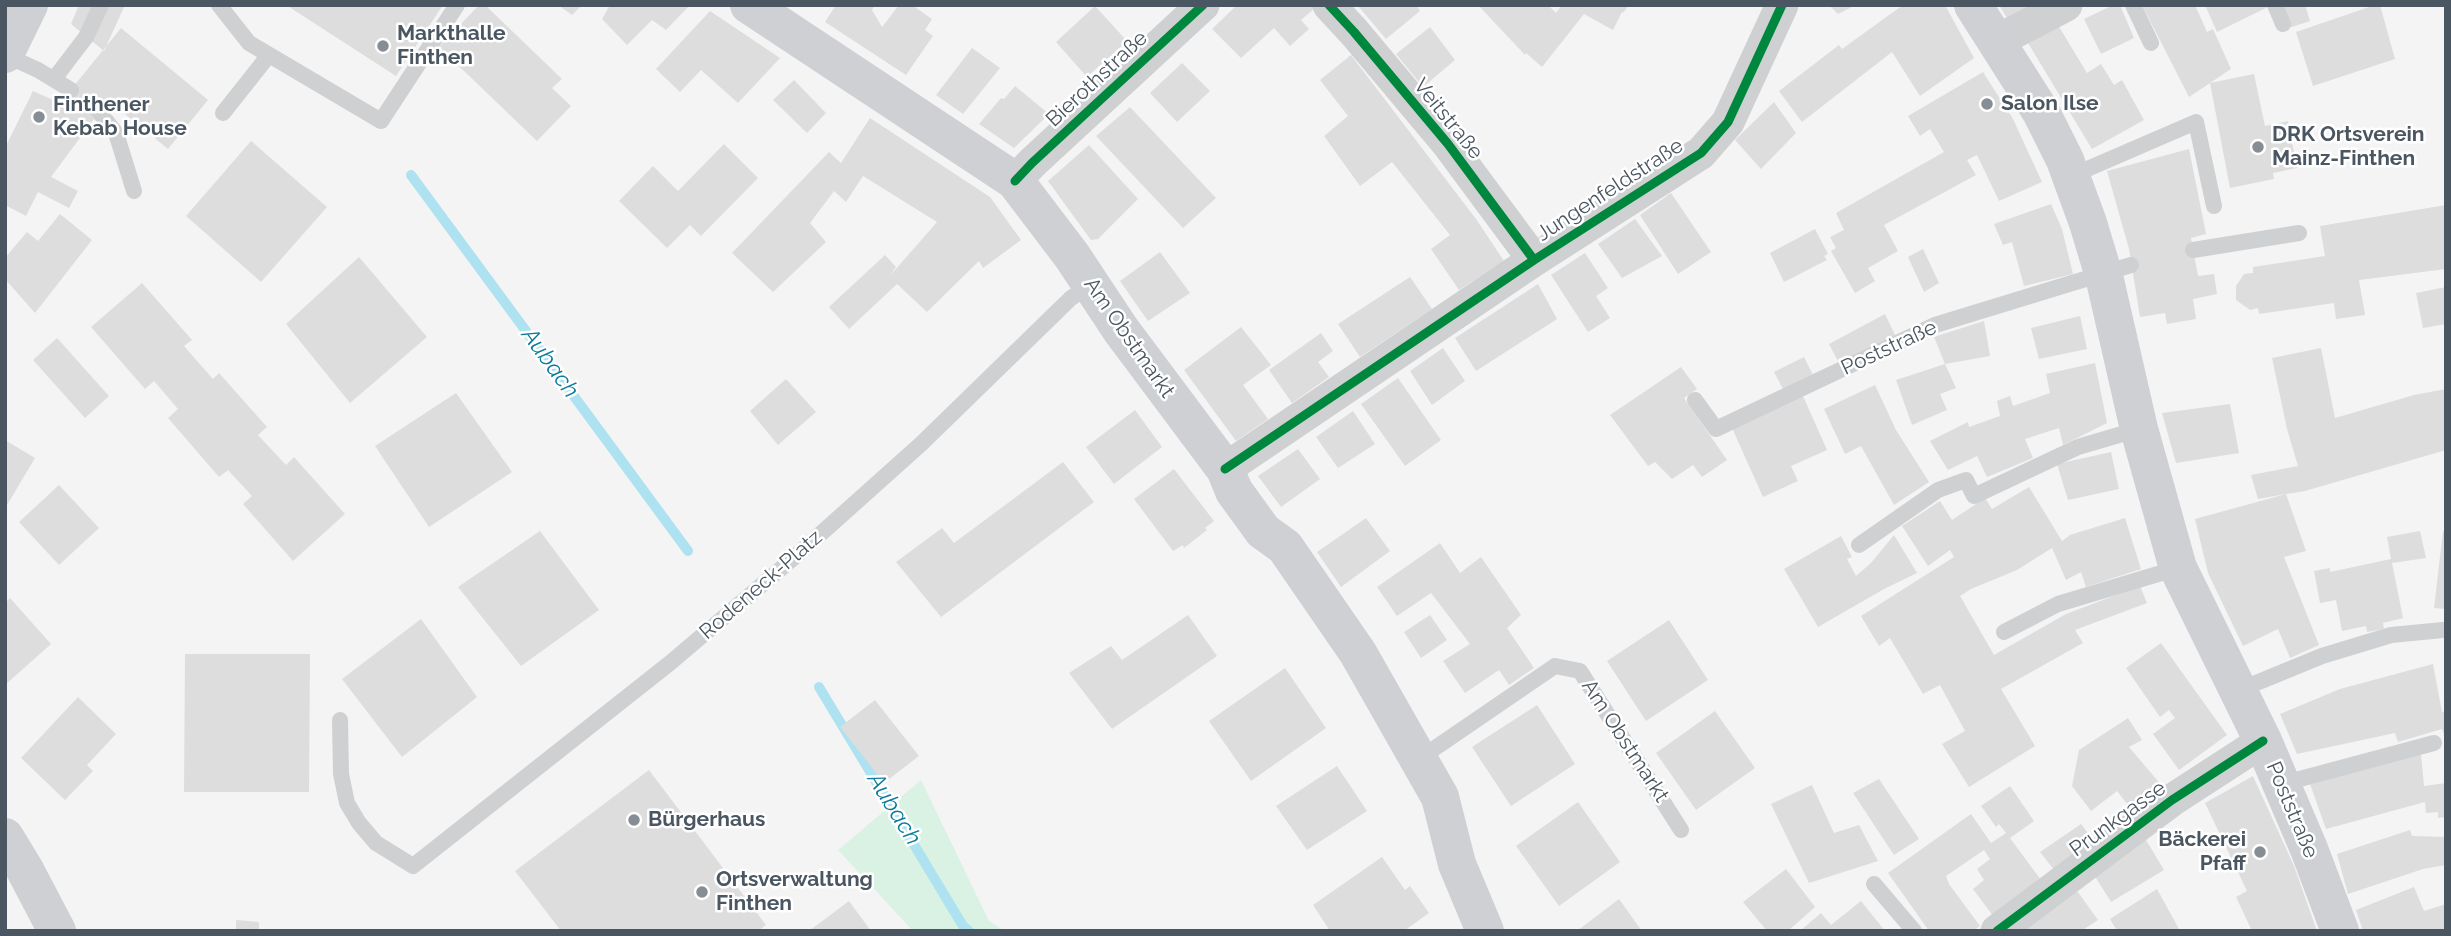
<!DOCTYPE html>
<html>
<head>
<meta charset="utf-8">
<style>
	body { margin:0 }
	#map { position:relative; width:2451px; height:936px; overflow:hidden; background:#f4f4f4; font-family:Raleway,sans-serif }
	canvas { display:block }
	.frame { position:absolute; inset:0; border:7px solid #4a5661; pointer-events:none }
</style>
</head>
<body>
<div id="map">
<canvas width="2451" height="936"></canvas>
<div class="frame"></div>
</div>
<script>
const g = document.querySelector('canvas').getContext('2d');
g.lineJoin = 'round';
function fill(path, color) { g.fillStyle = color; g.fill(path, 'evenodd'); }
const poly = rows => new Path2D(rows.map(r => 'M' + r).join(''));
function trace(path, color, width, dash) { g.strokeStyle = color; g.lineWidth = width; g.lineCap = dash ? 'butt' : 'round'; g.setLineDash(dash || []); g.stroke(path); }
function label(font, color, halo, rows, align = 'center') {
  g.font = font + ' Raleway,sans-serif'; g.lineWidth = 5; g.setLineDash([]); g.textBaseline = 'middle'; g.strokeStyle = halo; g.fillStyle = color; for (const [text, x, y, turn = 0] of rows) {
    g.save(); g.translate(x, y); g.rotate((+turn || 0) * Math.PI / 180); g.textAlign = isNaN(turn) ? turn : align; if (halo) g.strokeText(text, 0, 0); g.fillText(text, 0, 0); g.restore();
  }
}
fill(poly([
	[921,780,989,921,1005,931,913,931,838,850]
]), '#d9f2e3');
trace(poly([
	[411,175,688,551],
	[819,687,963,926,969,931]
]), '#aee2f0', 10);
fill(poly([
	[79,5,125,5,104,51,71,24],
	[286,5,443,5,396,76],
	[479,5,485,5,562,79,552,88,571,106,537,141,439,47],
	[558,5,582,5,572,15],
	[610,5,690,5,666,30,652,20,627,45,602,19],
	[836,5,875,5,872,10,882,27,899,5,912,5,932,19,925,30,933,36,906,75,825,22],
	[1237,5,1312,5,1315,8,1301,20,1309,29,1290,46,1274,28,1241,58,1212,29],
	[1361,5,1416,5,1420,11,1386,39,1359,7],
	[1478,5,1548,5,1556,13,1562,5,1629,5,1623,13,1622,12,1613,30,1584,14,1542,67,1526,53,1525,55],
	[1829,5,1856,5,1838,14],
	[1903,5,1945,5,1974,58,1920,96,1892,52,1802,122,1779,91,1839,45,1842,49],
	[1999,5,2049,5,2012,26],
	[2113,5,2120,5,2134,38,2101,54,2084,19],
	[2142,5,2195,5,2207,32,2213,29,2231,69,2189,97],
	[2205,5,2272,5,2217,32],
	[2282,5,2305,5,2310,21,2289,28],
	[2375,5,2380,5,2395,59,2313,86,2296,32],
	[1095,6,1127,41,1087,77,1056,42],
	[710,11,780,58,738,103,701,70,680,92,656,69],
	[2058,25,2087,73,2101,64,2114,85,2122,80,2144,120,2092,149,2028,43],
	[1430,27,1455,60,1423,87,1396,54],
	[121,28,208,100,168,149,108,100,51,177,78,191,69,208,38,192,26,216,5,205,5,148,33,91,60,103],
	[972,48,1000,68,963,114,936,95],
	[1351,55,1476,219,1504,261,1459,290,1431,249,1450,235,1392,162,1360,186,1324,136,1348,116,1320,80],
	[1182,63,1210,91,1177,122,1150,93],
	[1983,72,2013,119,2042,182,1999,201,1977,155,1967,160,1976,175,1884,225,1898,251,1868,268,1875,281,1855,293,1831,251,1836,248,1830,237,1844,230,1836,213,1944,152,1930,129,1920,136,1908,116],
	[2254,74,2265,126,2288,121,2297,168,2273,173,2274,179,2230,188,2210,83],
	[794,80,826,113,807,133,773,100],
	[1015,86,1049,114,1014,148,979,124,1001,98,1004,99],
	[1774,102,1796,133,1761,169,1735,140],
	[1130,107,1216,198,1183,228,1096,136],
	[870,118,990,197,1021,240,983,268,979,261,927,312,897,284,849,329,829,307,885,255,896,267,889,277,937,222,863,176,846,202,834,191,810,223,826,242,773,292,732,253,829,152,841,163],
	[251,141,327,207,261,282,186,216],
	[724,144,758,178,701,236,690,225,667,248,619,201,653,166,678,191],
	[1089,145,1138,199,1098,239,1091,240,1048,181],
	[2189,149,2206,234,2191,238,2198,276,2214,274,2217,294,2193,299,2196,319,2167,324,2165,313,2140,317,2129,249,2107,171],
	[1671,193,1711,252,1678,274,1640,215],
	[2051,204,2062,229,2073,274,2024,286,2012,242,2003,245,1994,224],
	[2446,205,2446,269,2359,280,2365,315,2336,319,2334,303,2259,314,2258,308,2250,310,2236,300,2236,286,2244,274,2253,273,2253,267,2325,256,2320,226],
	[60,214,92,240,35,313,5,279,5,258,27,232,38,241],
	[1635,219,1662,256,1622,278,1598,244],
	[1815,229,1828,254,1824,256,1827,260,1784,282,1770,253],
	[1923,249,1939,283,1924,292,1908,257],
	[1160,252,1190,293,1148,321,1120,281],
	[1585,253,1608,288,1596,296,1610,318,1588,332,1551,275],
	[359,257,427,337,350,403,286,324],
	[1410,277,1432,309,1360,357,1338,324],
	[142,283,192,340,184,346,213,379,219,373,267,427,258,435,286,465,294,457,345,514,293,561,243,504,252,496,228,470,219,477,168,418,178,409,154,381,145,389,91,327],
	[1538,284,1557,319,1476,371,1455,338],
	[2446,287,2446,324,2423,328,2416,293],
	[1885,314,1896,337,1839,363,1829,344],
	[2080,316,2087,349,2039,359,2031,328],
	[1984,321,1990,356,1945,364,1934,337],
	[1241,327,1271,365,1243,385,1268,419,1236,441,1184,370],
	[1321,333,1333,351,1318,362,1329,377,1292,403,1269,370],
	[57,338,109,396,85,418,33,360],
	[1443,348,1465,381,1432,405,1410,371],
	[2321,348,2335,418,2414,395,2446,389,2446,450,2305,491,2286,494,2306,551,2284,557,2319,645,2290,658,2278,629,2243,646,2208,573,2195,519,2286,494,2258,499,2251,475,2298,466,2287,429,2272,358],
	[1804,357,1813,375,1783,389,1774,372],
	[2095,363,2107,423,2063,445,2059,428,2025,439,2033,458,1987,477,1977,456,1948,470,1930,441,1968,422,1969,427,2000,416,1997,401,2010,396,2013,406,2050,393,2046,374],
	[1945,364,1956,388,1940,394,1947,410,1912,425,1896,380],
	[1681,367,1697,389,1684,398,1727,460,1702,477,1693,465,1672,479,1655,462,1648,466,1610,415],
	[1398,378,1441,440,1405,466,1361,404],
	[786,379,816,412,778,445,750,411],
	[1875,385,1896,430,1929,482,1894,505,1861,446,1845,454,1824,409],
	[456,393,512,472,429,527,375,446],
	[1803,396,1827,450,1791,466,1798,481,1763,497,1732,428],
	[2230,404,2239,453,2176,463,2162,413],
	[1135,410,1162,447,1114,484,1086,447],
	[1353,411,1375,444,1338,468,1316,437],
	[5,440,35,458,7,505,5,504],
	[1298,449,1320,479,1281,507,1258,476],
	[2111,452,2119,489,2068,500,2057,464],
	[1063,462,1094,502,941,617,896,562,942,528,954,543],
	[1174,469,1214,521,1205,528,1207,530,1184,548,1183,545,1173,551,1134,499],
	[59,485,99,528,59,565,19,522],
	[2029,487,2062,541,2070,535,2125,518,2141,569,2086,587,2081,572,2066,580,2052,548,2017,570,1971,589,1960,596,1994,655,2066,614,2140,586,2147,603,2075,630,2083,643,2001,689,2035,746,1969,787,1942,744,1965,731,1940,685,1923,694,1890,638,1879,646,1861,616,1954,557,1950,550,1928,566,1902,526,1940,501,1952,520,1985,498,1992,509],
	[1366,518,1390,551,1341,587,1317,552],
	[540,531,599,610,521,666,458,587],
	[2420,531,2426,558,2392,563,2403,618,2383,623,2384,629,2367,632,2366,626,2342,631,2336,600,2320,603,2314,571,2330,568,2330,572,2391,559,2387,537],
	[2443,531,2446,532,2446,609,2434,608],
	[1894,535,1917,573,1884,589,1818,627,1784,569,1841,536,1852,557,1847,559,1856,576,1871,563],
	[1440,543,1460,573,1481,557,1521,615,1507,628,1534,668,1509,685,1499,670,1465,693,1443,661,1470,644,1431,593,1397,616,1377,587],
	[10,598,51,644,5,685,5,603],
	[1188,615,1217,656,1112,729,1069,673,1111,646,1122,660],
	[1430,615,1447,640,1421,658,1404,632],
	[421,619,477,697,402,757,342,679],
	[1669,620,1708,680,1646,721,1607,661],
	[2161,643,2227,735,2179,770,2153,734,2175,718,2169,710,2160,717,2126,668],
	[185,654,310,654,309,792,184,792],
	[2433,664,2442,712,2446,711,2446,739,2442,729,2398,742,2395,733,2297,754,2280,714,2340,689],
	[1285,668,1326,728,1251,781,1209,721],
	[78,697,116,734,87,765,93,771,65,800,21,758],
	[875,700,919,756,884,783,840,727],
	[1537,705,1575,764,1511,806,1472,747],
	[1715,711,1755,768,1696,810,1656,753],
	[2128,718,2142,740,2129,747,2163,787,2132,810,2117,791,2091,811,2072,786,2079,750],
	[2421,754,2424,786,2446,783,2446,817,2438,818,2438,812,2426,813,2425,802,2326,829,2310,784],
	[1337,766,1367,811,1307,850,1276,806],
	[649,770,766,925,758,931,561,931,515,871],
	[2253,776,2294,866,2317,931,2252,931,2236,897,2247,891,2205,803],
	[1879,779,1919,839,1894,855,1853,793],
	[1812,785,1834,833,1859,825,1878,861,1809,883,1771,804],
	[2010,786,2034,821,2010,838,2041,880,1993,916,1973,889,1984,880,1977,869,1990,859,1984,850,1946,876,1949,884,1980,926,1973,931,1929,931,1888,873,1971,814,1991,843,2006,833,1999,824,1996,827,1981,806],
	[1578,802,1620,862,1559,906,1516,846],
	[2081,824,2095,842,2055,871,2040,852],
	[2410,830,2412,836,2446,837,2446,865,2423,869,2348,894,2337,854],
	[2143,835,2164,870,2111,902,2091,870],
	[1382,857,1405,890,1410,886,1429,913,1404,931,1330,931,1313,905],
	[1786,869,1815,907,1788,931,1767,931,1743,902],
	[2414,887,2424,911,2446,904,2446,931,2363,931,2356,910],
	[2075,888,2098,920,2081,931,2027,931,2025,927],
	[2157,889,2179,929,2175,931,2117,931,2110,919],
	[1619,899,1642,931,1577,931],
	[849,901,871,931,809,931],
	[1861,901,1885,931,1800,931,1821,913,1831,925],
	[236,920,259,922,259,931,236,931]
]), '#ddddde');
trace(poly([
	[219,5,249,43,381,121,457,5],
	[2133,5,2151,43],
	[2275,5,2283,24],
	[5,55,38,70,71,90],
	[54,79,86,37,101,5],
	[99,112,116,133,134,191],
	[223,113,269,55],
	[2071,176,2196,122,2214,206],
	[2193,250,2299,233],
	[1695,400,1716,429,1935,325,2131,265],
	[1859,545,1938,490,1966,480,1974,496,2078,447,2139,429],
	[2004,632,2058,604,2178,568],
	[2239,690,2322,656,2391,635,2443,630],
	[340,720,341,774,347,803,359,823,376,843,413,866,670,663,797,555,921,444,1071,298,1091,285],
	[1419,759,1555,666,1580,671,1681,830],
	[2281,784,2434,743],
	[1874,884,1914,931]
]), '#ced0d2', 16);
trace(poly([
	[1329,5,1354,32,1448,144,1534,260],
	[1995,42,2066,5],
	[1015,181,1032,163,1203,5],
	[1225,469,1534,260,1701,153,1728,122,1782,5],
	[1997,931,2172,800,2263,741]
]), '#ced0d2', 33);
trace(poly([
	[749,5,1015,181,1072,256,1121,330,1225,469,1234,491,1263,531,1285,547,1358,653,1440,797,1457,864,1485,931],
	[1973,5,2041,112,2065,160,2088,223,2104,276,2139,429,2178,568,2263,741,2309,849,2340,931],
	[5,54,29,5],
	[5,837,25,870,57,931]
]), '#ced0d4', 38);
trace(poly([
	[1329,5,1354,32,1448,144,1534,260],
	[1015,181,1032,163,1203,5],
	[1225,469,1534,260,1701,153,1728,122,1782,5],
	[1997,931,2172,800,2263,741]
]), '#00873e', 9);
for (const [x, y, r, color] of [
	[383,46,7,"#868d94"],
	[1987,104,7,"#868d94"],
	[39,117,7,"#868d94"],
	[2258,147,7,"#868d94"],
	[634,820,7,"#868d94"],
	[2260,852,7,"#868d94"],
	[702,892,7,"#868d94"]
]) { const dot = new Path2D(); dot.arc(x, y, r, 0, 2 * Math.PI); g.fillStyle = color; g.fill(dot); trace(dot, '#fff', 2.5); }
label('bold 21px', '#4a5661', '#fff', [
	["Markthalle",397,34],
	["Finthen",397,58],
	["Salon Ilse",2001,104],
	["Finthener",53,105],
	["Kebab House",53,129],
	["DRK Ortsverein",2272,135],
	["Mainz-Finthen",2272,159],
	["Bürgerhaus",648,820],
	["Bäckerei",2246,840,"right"],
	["Pfaff",2246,864,"right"],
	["Ortsverwaltung",716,880],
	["Finthen",716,904]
], 'left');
label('21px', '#4a5661', '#fff', [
	["Bierothstraße",1097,79,-43],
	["Veitstraße",1448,119,51],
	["Jungenfeldstraße",1610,190,-33],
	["Am Obstmarkt",1129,338,55],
	["Poststraße",1889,348,-25],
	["Rodeneck-Platz",761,585,-41],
	["Am Obstmarkt",1625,741,57],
	["Poststraße",2292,810,67],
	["Prunkgasse",2118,819,-36]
]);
label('italic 23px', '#0c7c9b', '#fff', [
	["Aubach",550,363,54],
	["Aubach",894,809,58]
]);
</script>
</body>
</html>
